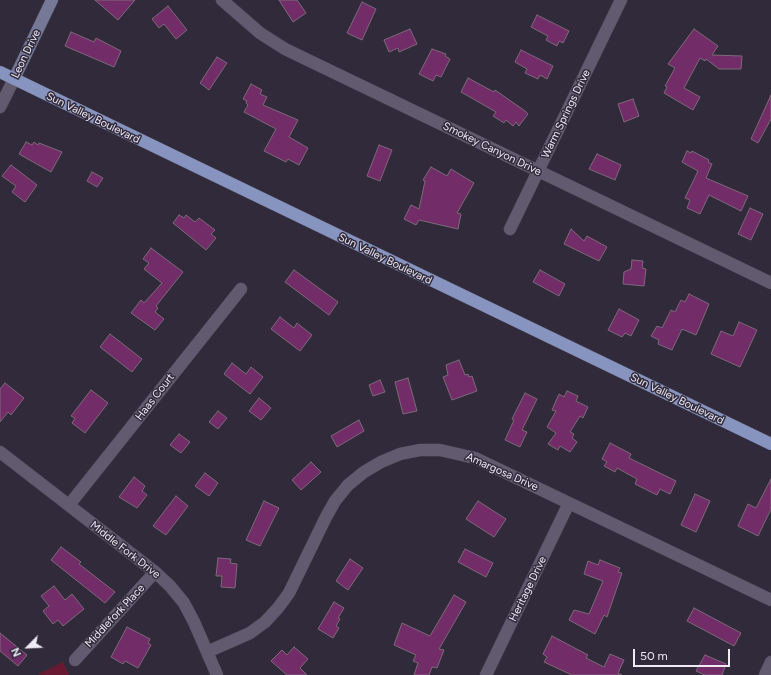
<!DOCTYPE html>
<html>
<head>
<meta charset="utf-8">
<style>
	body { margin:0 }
	#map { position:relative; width:771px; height:675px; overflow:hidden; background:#302a3b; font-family:Figtree,sans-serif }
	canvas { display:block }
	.north { position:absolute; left:8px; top:627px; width:40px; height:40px; -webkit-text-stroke:3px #302a3b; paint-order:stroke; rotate:246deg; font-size:11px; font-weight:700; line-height:16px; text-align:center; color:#eeeaf6 }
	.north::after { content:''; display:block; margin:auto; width:14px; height:18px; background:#eeeaf6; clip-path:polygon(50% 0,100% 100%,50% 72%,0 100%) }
	.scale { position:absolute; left:633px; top:649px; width:97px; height:18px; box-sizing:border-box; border:2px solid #eeeaf6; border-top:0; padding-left:5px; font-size:12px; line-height:14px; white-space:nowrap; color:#eeeaf6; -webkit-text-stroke:3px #302a3b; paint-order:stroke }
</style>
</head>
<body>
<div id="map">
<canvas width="771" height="675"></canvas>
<div class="north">N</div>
<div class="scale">50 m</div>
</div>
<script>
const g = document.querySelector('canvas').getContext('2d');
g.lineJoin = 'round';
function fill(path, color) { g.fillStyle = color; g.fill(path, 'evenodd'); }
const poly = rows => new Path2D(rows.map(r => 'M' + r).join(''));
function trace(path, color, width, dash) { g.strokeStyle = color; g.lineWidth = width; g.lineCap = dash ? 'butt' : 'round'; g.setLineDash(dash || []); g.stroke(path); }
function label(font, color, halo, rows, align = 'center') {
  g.font = font + ' Figtree,sans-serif'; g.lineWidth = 3; g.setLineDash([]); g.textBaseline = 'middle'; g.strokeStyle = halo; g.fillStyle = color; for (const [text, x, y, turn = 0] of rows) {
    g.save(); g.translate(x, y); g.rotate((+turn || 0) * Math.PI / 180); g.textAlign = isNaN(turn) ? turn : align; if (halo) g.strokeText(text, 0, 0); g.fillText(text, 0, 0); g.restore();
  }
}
fill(poly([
	[63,662,69,675,37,675]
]), '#691931');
const building = poly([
	[95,0,135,0,118,20,95,0],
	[279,0,297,0,306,13,293,22,279,0],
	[362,2,376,9,362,40,347,33,362,2],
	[168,6,187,30,176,39,164,24,159,28,152,19,168,6],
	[537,15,569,31,563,43,559,41,557,46,546,40,548,36,531,27,537,15],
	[410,29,417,44,399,52,398,48,389,52,384,40,410,29],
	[694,29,718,46,712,55,742,56,741,69,719,69,706,59,705,61,700,58,684,88,700,97,693,110,664,93,667,87,665,86,675,68,668,64,694,29],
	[71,32,94,42,96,38,121,51,114,67,65,46,71,32],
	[432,49,446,54,445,56,450,59,441,77,436,75,433,81,419,74,432,49],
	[521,50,553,66,547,79,540,75,538,79,525,73,527,69,515,62,521,50],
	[217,57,227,63,209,90,200,83,217,57],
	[468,78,494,92,495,90,525,111,528,114,519,126,516,122,513,126,506,120,504,123,493,116,496,112,461,92,468,78],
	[251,84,262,90,260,94,267,97,263,105,298,120,289,137,308,148,299,165,288,159,286,162,264,151,276,129,244,112,248,105,246,103,247,101,243,99,251,84],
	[771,95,771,119,758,143,751,139,771,95],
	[633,99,639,116,624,122,618,104,633,99],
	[26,142,32,145,34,142,38,145,39,143,62,152,51,172,19,154,26,142],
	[379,145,392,150,380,181,367,176,379,145],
	[687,151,691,153,692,151,709,160,708,162,712,164,706,178,748,196,741,211,709,195,700,214,687,208,690,200,685,198,698,171,682,162,687,151],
	[597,154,621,165,615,180,589,169,597,154],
	[11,165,37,185,25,202,12,192,16,186,2,176,11,165],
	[431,167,447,176,451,169,474,183,457,213,461,214,458,229,419,220,416,225,404,219,411,205,419,209,425,181,423,180,431,167],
	[92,172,103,178,97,187,87,181,92,172],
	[750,208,763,214,751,240,738,234,750,208],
	[179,215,184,218,186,215,195,222,199,218,215,230,211,234,216,238,206,250,173,223,179,215],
	[571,229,584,241,587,236,607,247,599,261,564,244,571,229],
	[151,248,183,272,156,306,158,308,155,312,164,319,155,330,131,313,141,300,144,303,162,283,144,269,149,263,143,259,151,248],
	[632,260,643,261,642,268,646,269,644,286,623,284,624,272,631,269,632,260],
	[294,270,338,302,329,315,285,282,294,270],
	[540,270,565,284,559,296,533,282,540,270],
	[689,294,709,304,696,335,682,329,672,350,658,344,659,340,651,336,657,326,662,328,671,310,675,312,681,300,685,302,689,294],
	[619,309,639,320,631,336,625,333,622,337,608,330,619,309],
	[280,317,294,328,297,323,312,335,300,351,271,329,280,317],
	[739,322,757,330,740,367,711,354,721,331,733,336,739,322],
	[110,334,142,359,132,372,100,347,110,334],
	[459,360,465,375,468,374,469,377,472,376,477,391,452,400,443,377,448,375,446,365,459,360],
	[232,363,246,374,251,367,263,377,250,394,224,374,232,363],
	[408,378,417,411,403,414,395,382,408,378],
	[380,380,385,392,373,396,369,385,380,380],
	[5,383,24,398,11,415,8,412,0,422,0,389,5,383],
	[91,390,108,403,85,433,72,423,75,418,71,416,91,390],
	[567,391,578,396,576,401,588,407,583,418,580,416,570,432,574,434,572,438,577,442,570,452,560,446,558,450,548,444,556,433,547,427,556,411,552,410,559,394,564,397,567,391],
	[525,393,537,399,522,430,527,432,520,447,505,440,514,420,512,419,525,393],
	[259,398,271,408,261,420,249,411,259,398],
	[218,411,227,418,218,429,209,422,218,411],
	[359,420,364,431,337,447,331,436,359,420],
	[179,434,190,442,181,453,170,445,179,434],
	[610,443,631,454,629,458,676,481,670,494,660,489,657,495,635,484,637,479,617,468,615,472,604,466,607,462,602,459,610,443],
	[311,462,321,472,301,490,292,480,311,462],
	[205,473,218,483,209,496,195,486,205,473],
	[134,477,145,486,142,491,147,495,137,508,119,497,134,477],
	[771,479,771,509,758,536,738,526,748,504,756,508,771,479],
	[695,494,710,501,696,532,681,525,695,494],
	[176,496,188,506,166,535,153,526,176,496],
	[264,501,279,508,260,546,246,540,264,501],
	[478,501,506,519,494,537,466,519,478,501],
	[61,547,81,562,79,564,115,592,105,603,51,560,61,547],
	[465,549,493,563,486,577,458,562,465,549],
	[218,558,231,559,230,563,237,564,235,588,221,587,222,576,216,576,218,558],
	[350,559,363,568,348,590,336,581,350,559],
	[600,560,620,568,618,572,622,573,607,617,604,615,595,634,569,620,574,610,589,614,603,581,584,574,588,561,598,565,600,560],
	[54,586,65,600,72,594,84,609,63,626,58,620,53,624,43,611,49,606,41,596,54,586],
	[454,595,466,602,439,649,444,650,437,668,432,667,429,675,414,675,418,663,413,661,416,655,394,645,402,623,430,636,454,595],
	[334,602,344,608,338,618,340,619,336,626,339,628,333,638,318,629,334,602],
	[694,608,741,633,734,646,687,621,694,608],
	[127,627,150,639,148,643,151,645,138,668,125,661,123,664,111,657,127,627],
	[0,633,27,655,18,666,0,651,0,633],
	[552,636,588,655,586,658,604,667,610,654,624,660,618,673,622,675,572,675,544,662,547,657,543,654,552,636],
	[294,647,308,659,300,668,307,675,287,675,271,661,282,650,287,655,294,647],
	[705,655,726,664,722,675,705,675,696,671,705,655]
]);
fill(building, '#722c68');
trace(building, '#7d6a79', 1);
const street = poly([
	[222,0,260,33,285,49,771,283],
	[0,107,14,79],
	[510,229,621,0],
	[0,452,155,572,170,586,184,603,194,622,217,675],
	[69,505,241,289],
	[207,652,250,633,265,622,278,608,289,593,326,517,335,501,348,485,364,472,381,462,400,454,420,450,440,450,475,458,771,600],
	[75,660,155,572],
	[486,675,569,503],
	[765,675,771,662]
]);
const secondary = poly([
	[14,79,52,0]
]);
const primary = poly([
	[0,72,771,444]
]);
trace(street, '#4b4655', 13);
trace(secondary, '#4b4655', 13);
trace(primary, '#4b4655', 13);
trace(street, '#625b6f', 12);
trace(secondary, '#757897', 12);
trace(primary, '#8794bf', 12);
label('11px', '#eeeaf6', '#302a3b', [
	["Leon Drive",26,54,-64],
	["Warm Springs Drive",566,114,-64],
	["Sun Valley Boulevard",93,118,26],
	["Smokey Canyon Drive",492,149,26],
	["Sun Valley Boulevard",385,259,26],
	["Haas Court",155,397,-52],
	["Sun Valley Boulevard",677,399,26],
	["Amargosa Drive",502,472,24],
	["Middle Fork Drive",125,550,38],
	["Heritage Drive",528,589,-64],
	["Middlefork Place",115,616,-47]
]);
</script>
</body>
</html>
